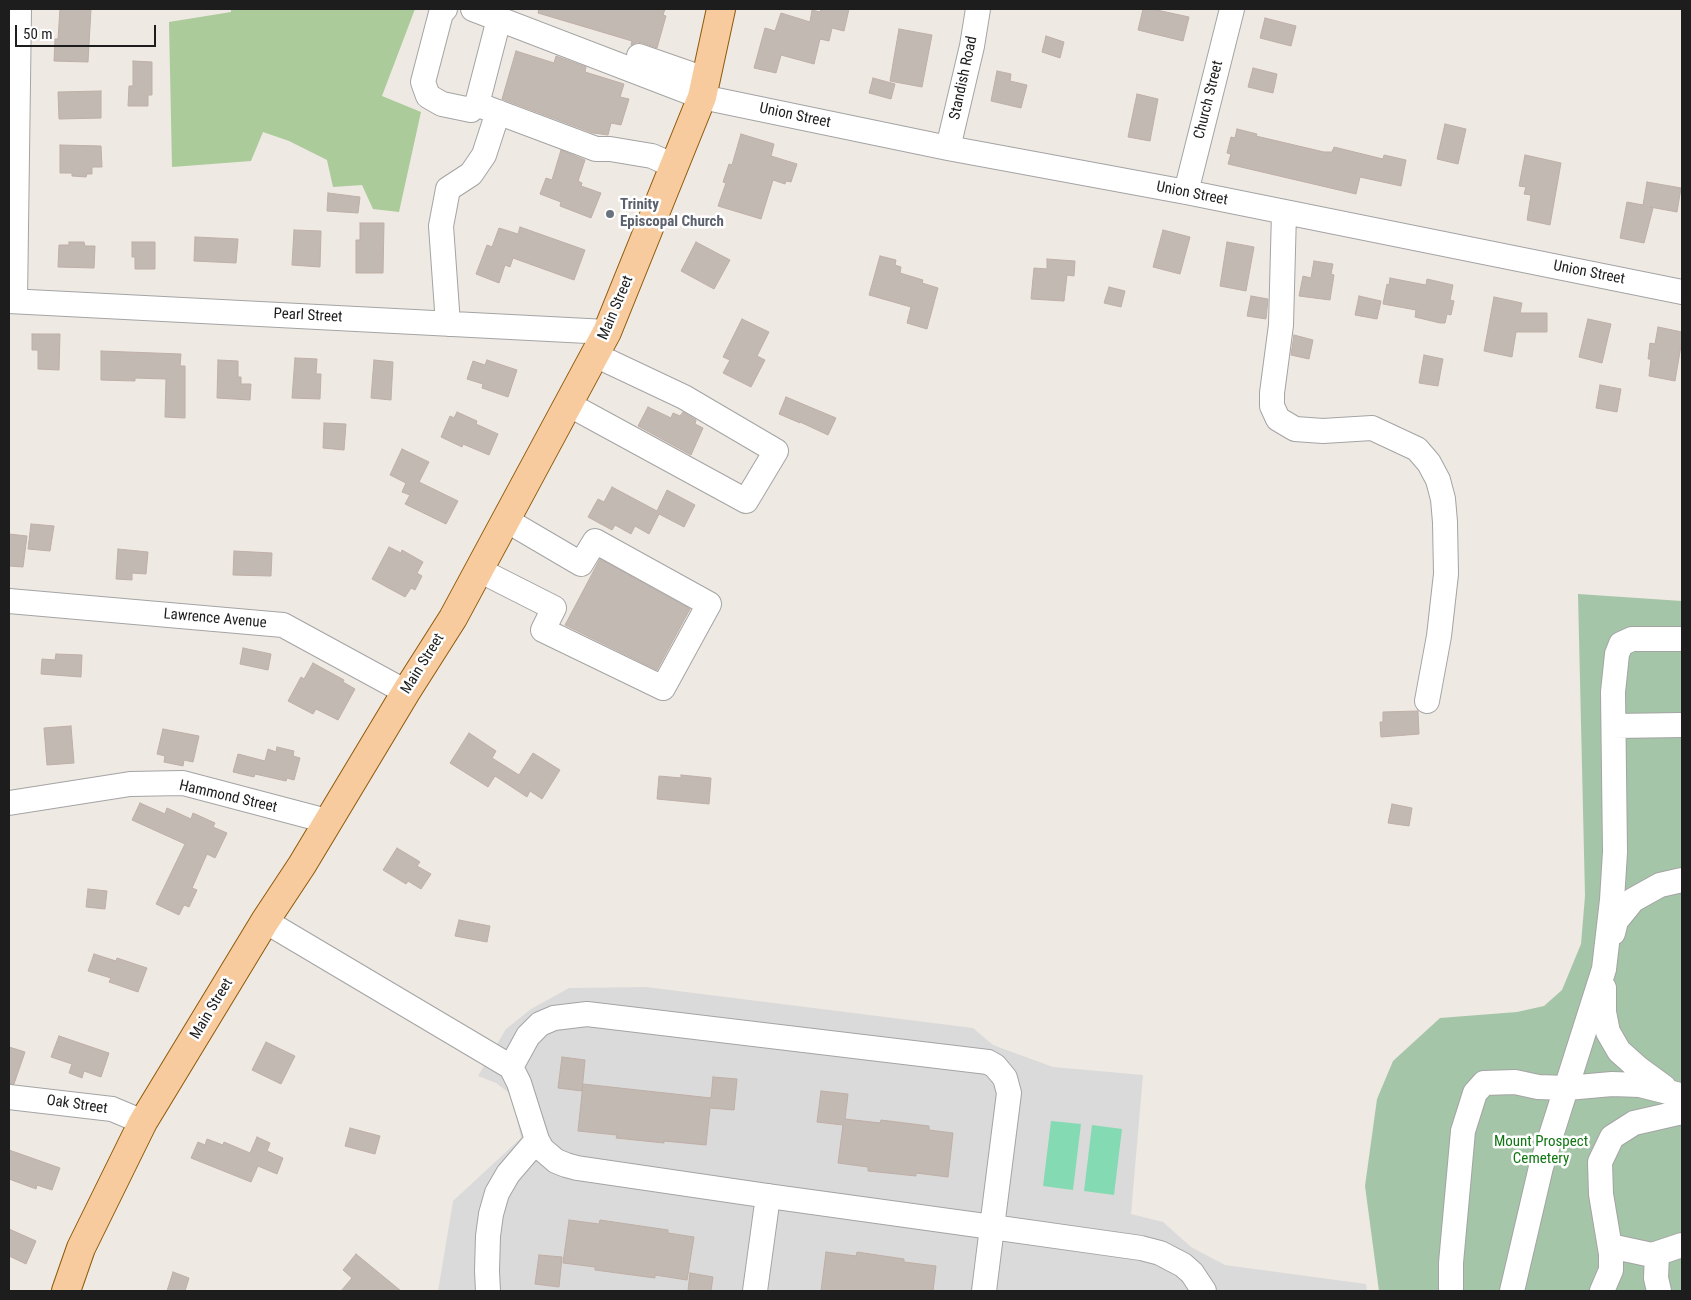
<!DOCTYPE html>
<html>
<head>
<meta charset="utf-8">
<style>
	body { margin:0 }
	#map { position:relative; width:1691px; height:1300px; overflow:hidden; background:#eee9e3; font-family:"Roboto Condensed",sans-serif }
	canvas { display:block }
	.frame { position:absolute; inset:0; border:10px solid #1d1d1d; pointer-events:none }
	.scale { position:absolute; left:15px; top:25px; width:141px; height:22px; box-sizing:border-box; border:2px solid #1d1d1d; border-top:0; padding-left:6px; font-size:15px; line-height:18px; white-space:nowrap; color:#1d1d1d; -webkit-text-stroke:4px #fff; paint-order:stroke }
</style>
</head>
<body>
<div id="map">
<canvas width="1691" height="1300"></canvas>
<div class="frame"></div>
<div class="scale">50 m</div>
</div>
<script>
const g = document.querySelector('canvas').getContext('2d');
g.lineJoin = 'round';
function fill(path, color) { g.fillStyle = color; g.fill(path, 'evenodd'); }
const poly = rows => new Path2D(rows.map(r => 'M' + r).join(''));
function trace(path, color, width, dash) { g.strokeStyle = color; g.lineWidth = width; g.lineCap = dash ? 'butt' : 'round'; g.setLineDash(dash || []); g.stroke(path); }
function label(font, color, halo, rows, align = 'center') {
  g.font = font + ' "Roboto Condensed",sans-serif'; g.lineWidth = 5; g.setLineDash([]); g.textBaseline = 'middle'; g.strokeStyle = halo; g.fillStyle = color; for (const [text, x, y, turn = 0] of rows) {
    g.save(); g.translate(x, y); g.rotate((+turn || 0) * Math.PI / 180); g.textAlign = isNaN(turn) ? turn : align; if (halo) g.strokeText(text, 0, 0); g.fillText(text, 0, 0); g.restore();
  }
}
fill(poly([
	[646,987,973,1028,993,1045,1053,1067,1143,1075,1131,1214,1163,1222,1191,1247,1225,1265,1366,1284,1367,1291,438,1291,453,1201,521,1138,512,1095,496,1083,478,1076,506,1029,531,1009,569,988]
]), '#dbdada');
fill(poly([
	[231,9,415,9,382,96,421,112,399,212,373,209,362,185,333,187,327,160,289,141,263,132,251,161,172,167,169,22,231,12]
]), '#abcb9a');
fill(poly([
	[1578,594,1682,601,1682,1291,1379,1291,1365,1186,1377,1099,1393,1061,1440,1018,1517,1012,1544,1006,1562,990,1581,944,1585,896]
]), '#a5c5a8');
fill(poly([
	[1051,1121,1081,1124,1073,1190,1043,1186],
	[1092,1125,1122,1129,1114,1195,1084,1191]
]), '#84dab3');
const building = poly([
	[60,9,91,9,88,62,54,61,55,39,58,39,60,9],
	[539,9,665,9,663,15,666,16,657,48,643,43,637,42,631,45,632,41,538,13,539,9],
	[821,9,849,9,844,31,832,28,829,41,820,39,814,64,781,55,776,73,754,68,765,28,775,31,781,13,810,22,812,10,820,12,821,9],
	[1143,9,1152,9,1189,17,1183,41,1138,30,1143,9],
	[1265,18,1296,26,1291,46,1260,38,1265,18],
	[899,29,932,35,922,87,890,81,899,29],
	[1046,36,1064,42,1060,58,1042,52,1046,36],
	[516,51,554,63,556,56,586,67,585,72,624,84,620,97,629,99,621,125,611,123,608,135,593,133,502,99,516,51],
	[133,61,152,62,152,95,148,95,148,106,128,106,129,86,133,86,133,61],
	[1253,68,1277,74,1273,93,1248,87,1253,68],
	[997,71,1011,74,1010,81,1027,85,1021,108,991,101,997,71],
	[873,78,895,84,891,99,869,93,873,78],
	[101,91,101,118,59,119,58,92,101,91],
	[1137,94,1158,99,1150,141,1128,137,1137,94],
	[1445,124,1466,129,1458,164,1437,159,1445,124],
	[1237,129,1257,134,1256,136,1324,152,1332,152,1334,147,1383,159,1384,155,1406,160,1401,186,1360,177,1356,194,1228,164,1231,154,1227,153,1231,137,1235,138,1237,129],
	[741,134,774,144,771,156,797,164,791,182,786,181,785,184,773,180,761,219,718,206,726,183,723,182,729,164,732,165,741,134],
	[60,145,101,146,102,167,92,167,92,174,87,174,86,177,72,176,72,173,60,173,60,145],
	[561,150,585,160,578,181,582,183,581,186,601,193,591,218,560,206,561,202,540,194,546,178,552,180,561,150],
	[1525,155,1561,163,1550,225,1527,220,1531,195,1524,194,1526,187,1519,186,1525,155],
	[1647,182,1681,188,1677,212,1650,207,1653,208,1644,243,1620,238,1627,202,1643,205,1647,182],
	[328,193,360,197,358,213,327,211,328,193],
	[360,223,384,223,383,273,356,273,356,240,360,240,360,223],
	[520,227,585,250,574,280,513,258,510,267,505,265,499,283,476,274,487,245,492,247,499,228,518,234,520,227],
	[294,230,321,231,320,267,292,265,294,230],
	[1163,230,1190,237,1180,274,1153,267,1163,230],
	[195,237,238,239,236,263,194,261,195,237],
	[69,242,84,242,85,246,95,246,94,268,58,267,59,245,69,245,69,242],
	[132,242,155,242,155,269,135,269,135,257,132,257,132,242],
	[696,242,730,260,714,289,681,271,696,242],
	[1227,242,1254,247,1246,291,1220,286,1227,242],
	[880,256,896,260,895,265,901,267,900,273,923,280,922,283,938,288,927,329,907,323,911,307,869,295,880,256],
	[1047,259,1075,261,1074,276,1067,275,1064,301,1031,299,1034,268,1047,269,1047,259],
	[1314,261,1333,264,1331,274,1334,275,1330,300,1299,296,1303,276,1311,278,1314,261],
	[1390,278,1426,285,1427,279,1453,285,1450,300,1454,301,1451,315,1447,314,1445,323,1440,323,1415,317,1416,310,1383,304,1387,284,1389,285,1390,278],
	[1109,287,1125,291,1121,307,1104,303,1109,287],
	[1251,296,1268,299,1266,319,1247,316,1251,296],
	[1359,296,1381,301,1377,319,1355,315,1359,296],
	[1494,297,1522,303,1520,313,1547,313,1547,332,1516,332,1512,357,1484,351,1494,297],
	[742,319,769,332,757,356,765,360,751,387,723,373,730,360,723,357,742,319],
	[1588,319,1611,324,1602,363,1579,357,1588,319],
	[1658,327,1682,332,1682,340,1675,381,1649,376,1651,359,1648,359,1650,343,1655,344,1658,327],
	[32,334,60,334,59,370,38,369,38,350,32,350,32,334],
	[1294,335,1313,340,1309,359,1291,355,1294,335],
	[101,351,181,354,180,366,185,366,185,418,165,417,166,379,135,378,135,381,101,380,101,351],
	[1424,355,1443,359,1438,386,1419,383,1424,355],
	[295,358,317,359,316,374,321,374,320,399,292,398,295,358],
	[218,360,238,361,238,377,241,377,241,384,251,384,250,400,217,398,218,360],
	[374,360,393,362,391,400,371,398,374,360],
	[487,360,517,370,508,397,482,388,483,384,467,379,473,361,485,365,487,360],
	[1600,385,1621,389,1617,412,1596,408,1600,385],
	[786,397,836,418,828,435,800,422,800,423,779,414,786,397],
	[648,407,671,418,673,413,680,416,683,412,696,420,695,424,703,428,691,455,638,426,648,407],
	[457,412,477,421,476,424,498,434,489,455,463,444,462,447,441,437,450,416,454,418,457,412],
	[324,423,346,424,344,450,323,448,324,423],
	[402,449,429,462,419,482,458,501,446,524,405,504,410,495,402,492,406,483,390,475,402,449],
	[612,487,657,511,667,490,695,505,684,527,659,514,649,534,635,526,631,534,615,525,612,530,588,517,598,499,604,502,612,487],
	[31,524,54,526,50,551,28,549,31,524],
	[9,534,27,536,23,567,9,566,9,534],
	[389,547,401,553,402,550,423,562,417,573,422,576,415,590,411,588,405,597,372,579,389,547],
	[118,549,148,552,146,574,132,573,132,580,116,579,118,549],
	[234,551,272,553,271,576,233,575,234,551],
	[600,559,690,609,657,670,565,625,600,559],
	[243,648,271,654,268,670,240,664,243,648],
	[56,654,82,655,81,677,41,674,42,659,55,660,56,654],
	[313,663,344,680,343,682,355,689,338,720,316,709,313,714,288,701,301,677,304,679,313,663],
	[1418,711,1419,734,1381,737,1380,722,1383,722,1383,712,1418,711],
	[71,726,74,763,47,765,44,728,71,726],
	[163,729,199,736,193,762,184,760,183,766,164,762,165,756,157,754,163,729],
	[469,733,496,751,492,758,519,775,533,753,560,770,542,799,530,791,527,797,495,776,488,787,450,763,469,733],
	[277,747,294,751,293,756,300,758,294,780,287,778,286,781,255,774,254,777,233,772,238,754,265,761,268,749,276,752,277,747],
	[681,775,711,778,709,804,657,799,659,776,681,778,681,775],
	[140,803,165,814,167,808,191,819,193,813,215,823,213,827,227,833,215,858,207,854,192,888,197,890,189,907,184,905,179,915,156,904,185,844,132,820,140,803],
	[1392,804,1412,808,1409,826,1388,823,1392,804],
	[397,848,417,860,420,862,417,866,431,874,421,889,408,881,406,884,383,870,397,848],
	[88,889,107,891,105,909,86,907,88,889],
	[459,920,490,926,487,942,455,936,459,920],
	[94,954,116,961,117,958,147,968,138,992,109,982,111,978,88,971,94,954],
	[59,1036,109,1053,101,1077,84,1071,82,1078,69,1073,72,1064,51,1057,59,1036],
	[266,1042,295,1056,281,1084,252,1070,266,1042],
	[9,1047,25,1052,14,1084,9,1084,9,1047],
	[562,1057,585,1060,582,1091,558,1088,562,1057],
	[713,1077,737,1079,734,1110,710,1108,706,1145,664,1141,664,1143,616,1138,617,1135,578,1131,583,1084,711,1098,713,1077],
	[821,1091,848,1094,845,1119,880,1123,881,1120,929,1126,929,1130,953,1133,948,1177,916,1173,916,1176,868,1171,868,1167,838,1163,843,1125,817,1122,821,1091],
	[350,1128,380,1136,375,1154,345,1146,350,1128],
	[257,1137,270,1143,267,1151,283,1158,277,1174,258,1166,251,1182,191,1158,198,1142,205,1145,207,1139,223,1145,224,1142,250,1153,257,1137],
	[9,1150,60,1168,52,1190,37,1185,36,1189,9,1179,9,1150],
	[569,1220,599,1224,600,1220,668,1230,668,1233,694,1237,687,1280,655,1275,655,1278,595,1270,595,1267,563,1263,569,1220],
	[9,1229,36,1241,26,1264,9,1256,9,1229],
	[826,1252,856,1256,857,1252,904,1259,904,1262,936,1266,933,1291,821,1291,826,1252],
	[356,1254,401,1291,341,1291,352,1278,343,1270,356,1254],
	[539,1255,562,1257,559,1287,535,1284,539,1255],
	[173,1272,189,1278,185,1291,167,1291,173,1272],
	[690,1273,713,1277,711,1291,688,1291,690,1273]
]);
fill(building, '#c2b9b3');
trace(building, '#bfafa6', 1);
const minor = poly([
	[445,9,441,13,423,82,428,96,442,104,471,110,477,104,499,19],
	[473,9,702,97,948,148,1186,192,1682,292],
	[639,56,705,79],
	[484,107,596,149,610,149,652,156,674,166],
	[948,148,972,46,978,9],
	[1186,192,1232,9],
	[1284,213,1281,325,1272,393,1272,406,1278,419,1295,429,1323,431,1372,428,1417,449,1429,463,1438,480,1443,499,1445,522,1446,574,1439,636,1427,701],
	[9,301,607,332],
	[15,301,19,9],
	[448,324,441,226,448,189,471,174,484,155,498,112],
	[568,404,746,501,776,451,684,397,595,355],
	[479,570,554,608,543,630,663,688,709,604,595,541,581,564,506,520],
	[9,601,283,625,406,692],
	[1614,726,1682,725],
	[9,803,130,784,183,783,327,821],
	[265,921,511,1067],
	[1613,933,1616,921,1633,900,1660,885,1682,880],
	[1604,988,1604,1012,1608,1032,1619,1051,1638,1068,1664,1087],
	[9,1097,112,1109,143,1122],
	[1610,1246,1652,1255,1682,1245],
	[1657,1254,1656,1278,1659,1291],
	[488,1291,487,1271,488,1236,491,1214,497,1193,508,1174,537,1140],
	[755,1291,768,1196],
	[984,1291,992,1227,1009,1093,1005,1078,995,1066,988,1062,587,1014,554,1018,540,1024,528,1036,511,1067,519,1083,537,1140,542,1149,556,1161,566,1165,577,1168,768,1196,992,1227,1141,1248,1160,1253,1183,1265,1192,1273,1204,1291],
	[1451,1291,1451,1263,1463,1131,1475,1093,1484,1083,1515,1082,1538,1087,1567,1088,1612,1084,1640,1085,1676,1094],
	[1512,1291,1541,1167,1604,969,1612,900,1615,852,1613,692,1617,654,1621,644,1632,639,1682,639],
	[1602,1291,1611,1270,1611,1254,1601,1194,1600,1162,1612,1137,1634,1123,1682,1112]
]);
const major = poly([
	[66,1291,81,1248,143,1122,265,921,302,865,406,692,453,618,607,332,702,97,721,9]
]);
trace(minor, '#a4a4a4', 26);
trace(major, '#8f5907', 30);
trace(minor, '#fff', 24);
trace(major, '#f7cb9e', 28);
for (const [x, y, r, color] of [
	[610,214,5,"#6b7280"]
]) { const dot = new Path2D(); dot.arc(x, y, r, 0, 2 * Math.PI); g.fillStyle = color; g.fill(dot); trace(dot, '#fff', 2); }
label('15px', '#1d1d1d', '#fff', [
	["Standish Road",964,78,-78],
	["Church Street",1209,100,-76],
	["Union Street",795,116,12],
	["Union Street",1192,194,11],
	["Union Street",1589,273,11],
	["Main Street",616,308,-67],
	["Pearl Street",308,316,3],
	["Lawrence Avenue",215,619,5],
	["Main Street",423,664,-58],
	["Hammond Street",228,797,13],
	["Main Street",212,1009,-59],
	["Oak Street",77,1105,8]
]);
label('bold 15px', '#5b616d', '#fff', [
	["Trinity",620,205],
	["Episcopal Church",620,222]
], 'left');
label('15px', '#107612', '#fff', [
	["Mount Prospect",1541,1142],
	["Cemetery",1541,1159]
]);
</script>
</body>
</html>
